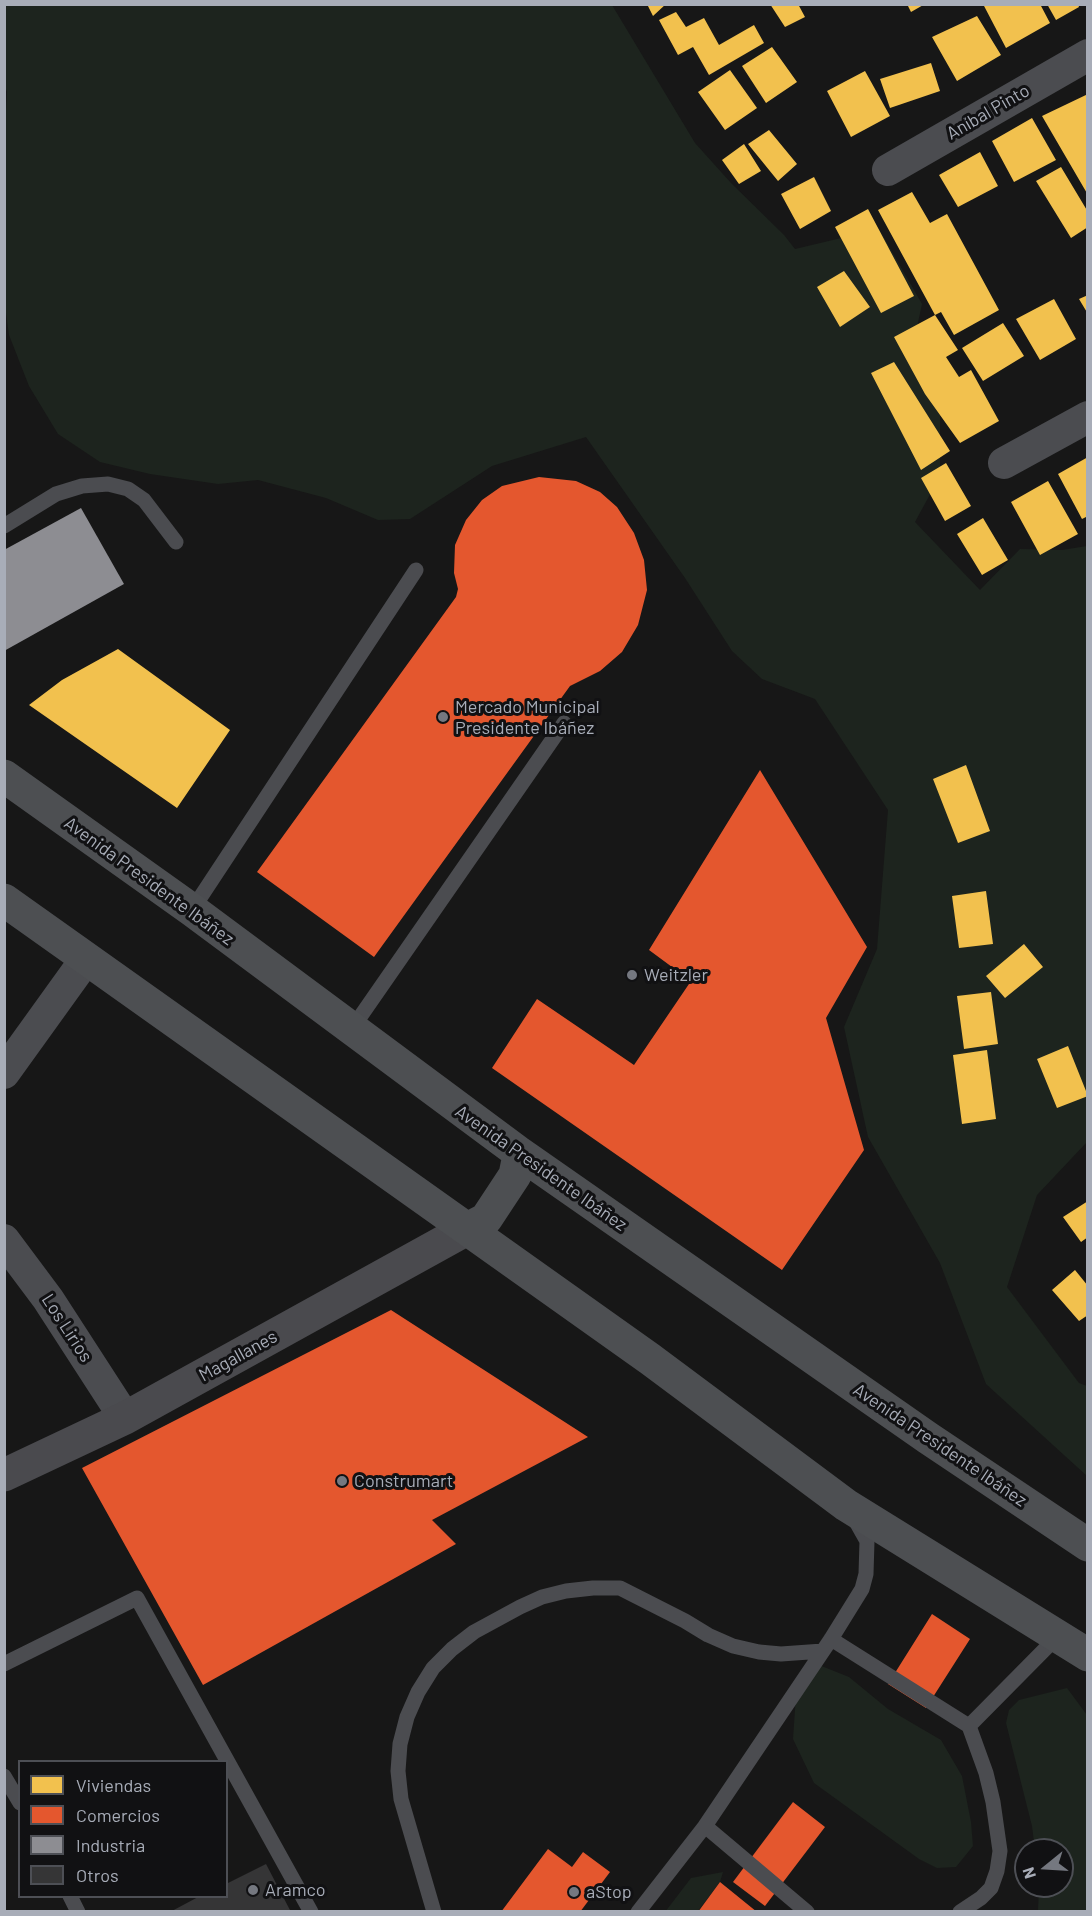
<!DOCTYPE html>
<html>
<head>
<meta charset="utf-8">
<style>
	body { margin:0 }
	#map { position:relative; width:1092px; height:1916px; overflow:hidden; background:#171717; font-family:Barlow,sans-serif }
	canvas { display:block }
	.frame { position:absolute; inset:0; border:6px solid #a8adb8; pointer-events:none }
	.legend { position:absolute; left:18px; top:1760px; width:210px; height:138px; box-sizing:border-box; background:#111113; border:2px solid #4d4f55; margin:0; padding:8px 10px; list-style:none; font-size:18px; color:#a8adb8 }
	.legend li { display:flex; align-items:center; gap:12px; height:30px }
	.legend b { width:30px; border:2px solid #4d4f55 }
	.north { position:absolute; left:1014px; top:1838px; width:60px; height:60px; box-sizing:border-box; background:#111113; border:2px solid #4d4f55; border-radius:50%; rotate:252deg; font-size:16px; font-weight:700; line-height:24px; text-align:center; color:#a8adb8 }
	.north::after { content:''; display:block; margin:auto; width:21px; height:27px; background:#757880; clip-path:polygon(50% 0,100% 100%,50% 72%,0 100%) }
</style>
</head>
<body>
<div id="map">
<canvas width="1092" height="1916"></canvas>
<div class="frame"></div>
<ul class="legend">
<li><b style="height:16px;background:#f2c14e"></b>Viviendas</li>
<li><b style="height:16px;background:#e4572e"></b>Comercios</li>
<li><b style="height:16px;background:#8d8d92"></b>Industria</li>
<li><b style="height:16px;background:#353536"></b>Otros</li>
</ul>
<div class="north">N</div>
</div>
<script>
const g = document.querySelector('canvas').getContext('2d');
g.lineJoin = 'round';
function fill(path, color) { g.fillStyle = color; g.fill(path, 'evenodd'); }
const poly = rows => new Path2D(rows.map(r => 'M' + r).join(''));
function trace(path, color, width, dash) { g.strokeStyle = color; g.lineWidth = width; g.lineCap = dash ? 'butt' : 'round'; g.setLineDash(dash || []); g.stroke(path); }
function label(font, color, halo, rows, align = 'center') {
  g.font = font + ' Barlow,sans-serif'; g.lineWidth = 6; g.setLineDash([]); g.textBaseline = 'middle'; g.strokeStyle = halo; g.fillStyle = color; for (const [text, x, y, turn = 0] of rows) {
    g.save(); g.translate(x, y); g.rotate((+turn || 0) * Math.PI / 180); g.textAlign = isNaN(turn) ? turn : align; if (halo) g.strokeText(text, 0, 0); g.fillText(text, 0, 0); g.restore();
  }
}
fill(poly([
	[4,5,612,5,695,143,731,183,784,235,795,249,879,229,922,304,909,364,940,415,940,476,915,522,980,590,1020,549,1062,550,1087,546,1087,1142,1037,1195,1007,1287,1079,1383,1087,1386,1087,1476,986,1384,940,1263,868,1137,844,1027,877,949,888,810,815,699,762,679,732,651,685,578,586,437,492,466,410,519,378,520,326,498,258,480,218,484,150,474,100,462,58,434,29,386,9,335,5,306,4,145,7,92,4,84],
	[819,1665,849,1677,888,1709,941,1740,962,1776,971,1822,973,1846,956,1867,937,1868,919,1859,814,1783,793,1739,796,1695],
	[1067,1688,1087,1715,1087,1911,1038,1911,1039,1886,1062,1886,1062,1850,1035,1850,1032,1826,1006,1723,1009,1710,1019,1700],
	[723,1872,720,1882,698,1911,665,1912,691,1878]
]), '#1d241e');
fill(poly([
	[647,4,666,4,653,16],
	[770,4,798,4,805,17,785,27],
	[907,4,925,4,911,12],
	[983,4,1040,4,1050,23,1006,48],
	[1047,4,1078,4,1079,7,1056,20],
	[676,12,686,27,704,18,719,45,754,25,764,43,709,75,693,47,678,55,659,20],
	[977,16,1001,55,957,81,932,37],
	[772,47,797,82,766,103,742,66],
	[931,63,940,91,890,108,880,79],
	[730,70,757,108,725,130,698,92],
	[865,71,890,116,851,137,827,91],
	[1088,94,1088,195,1042,116],
	[1032,118,1056,160,1014,182,992,141],
	[769,130,797,164,778,181,748,144],
	[744,144,761,171,739,184,722,160],
	[980,152,998,186,958,207,939,175],
	[1061,167,1088,212,1088,227,1071,238,1036,181],
	[814,177,831,211,800,229,781,194],
	[912,192,930,223,947,214,999,310,954,335,941,312,935,315,878,210],
	[868,209,914,296,881,313,835,227],
	[844,271,870,307,840,327,817,287],
	[1088,295,1088,314,1079,299],
	[1054,299,1076,339,1040,360,1016,319],
	[935,315,958,350,946,357,959,377,971,370,999,421,960,443,925,394,894,337],
	[1003,323,1024,356,983,381,962,348],
	[894,362,950,451,921,470,871,373],
	[1088,457,1088,516,1082,519,1058,474],
	[946,463,971,506,945,521,921,478],
	[1048,481,1078,534,1040,555,1011,502],
	[983,518,1008,560,982,575,957,534],
	[118,649,230,730,177,808,29,705,62,680],
	[966,765,990,831,958,843,933,779],
	[986,891,993,944,959,948,952,896],
	[1024,944,1043,967,1005,998,986,976],
	[991,992,998,1044,964,1049,957,996],
	[1068,1046,1088,1096,1057,1108,1037,1059],
	[987,1050,996,1119,962,1124,953,1055],
	[1088,1201,1088,1237,1081,1242,1063,1217],
	[1075,1270,1088,1286,1088,1315,1079,1321,1052,1290]
]), '#f2c14e');
fill(poly([
	[539,477,576,481,600,492,617,507,634,533,644,560,647,590,638,625,622,652,600,671,570,686,374,957,257,872,456,597,458,589,454,573,455,545,466,520,482,500,502,486],
	[760,770,867,947,826,1018,864,1150,782,1270,492,1068,537,999,634,1065,691,981,649,950],
	[391,1310,588,1437,432,1520,456,1544,203,1685,82,1468],
	[932,1614,970,1639,926,1708,888,1684],
	[793,1802,825,1827,765,1906,733,1882],
	[548,1849,572,1867,583,1852,610,1872,580,1912,501,1912],
	[720,1882,757,1912,698,1912]
]), '#e4572e');
fill(poly([
	[81,508,124,584,4,651,4,550]
]), '#8d8d92');
fill(poly([
	[266,1864,291,1912,170,1912,200,1896,226,1896,226,1884]
]), '#353536');
trace(poly([
	[4,526,56,494,82,486,108,484,128,489,144,500,176,542],
	[192,910,416,570],
	[351,1030,564,723],
	[831,1639,969,1726,1058,1636],
	[4,1664,137,1598,311,1912],
	[4,1776,20,1803],
	[70,1896,78,1912],
	[434,1912,401,1799,398,1771,400,1744,407,1717,418,1692,433,1668,452,1649,474,1632,520,1607,542,1597,566,1591,593,1588,620,1588,685,1621,708,1635,733,1646,759,1652,781,1654,823,1651],
	[638,1912,705,1826],
	[807,1912,705,1826,831,1639,862,1589,866,1574,867,1541,854,1518],
	[960,1912,981,1898,991,1888,997,1871,1000,1851,993,1802,986,1773,969,1726]
]), '#4b4c50', 15);
trace(poly([
	[888,170,1088,55],
	[1004,463,1088,417],
	[4,1073,86,959],
	[4,1240,48,1299,125,1418]
]), '#4b4c50', 32);
trace(poly([
	[4,1475,125,1418,467,1229]
]), '#4a4a4e', 33);
trace(poly([
	[4,776,192,910,518,1152,928,1438,1088,1545],
	[4,900,650,1359,846,1505,1088,1655],
	[467,1229,486,1219,515,1175,518,1160,518,1152]
]), '#4d4f52', 33);
for (const [x, y, r, color] of [
	[443,717,6,"#757880"],
	[632,975,6,"#757880"],
	[342,1481,6,"#757880"],
	[253,1890,6,"#757880"],
	[574,1892,6,"#757880"]
]) { const dot = new Path2D(); dot.arc(x, y, r, 0, 2 * Math.PI); g.fillStyle = color; g.fill(dot); trace(dot, '#111113', 2); }
label('18px', '#a8adb8', '#111113', [
	["Aníbal Pinto",988,112,-30],
	["Avenida Presidente Ibáñez",149,881,36],
	["Avenida Presidente Ibáñez",541,1168,35],
	["Los Lirios",67,1328,57],
	["Magallanes",238,1356,-29],
	["Avenida Presidente Ibáñez",940,1445,34]
]);
label('18px', '#a8adb8', '#111113', [
	["Mercado Municipal",455,707],
	["Presidente Ibáñez",455,728],
	["Weitzler",644,975],
	["Construmart",354,1481],
	["Aramco",265,1890],
	["aStop",586,1892]
], 'left');
</script>
</body>
</html>
